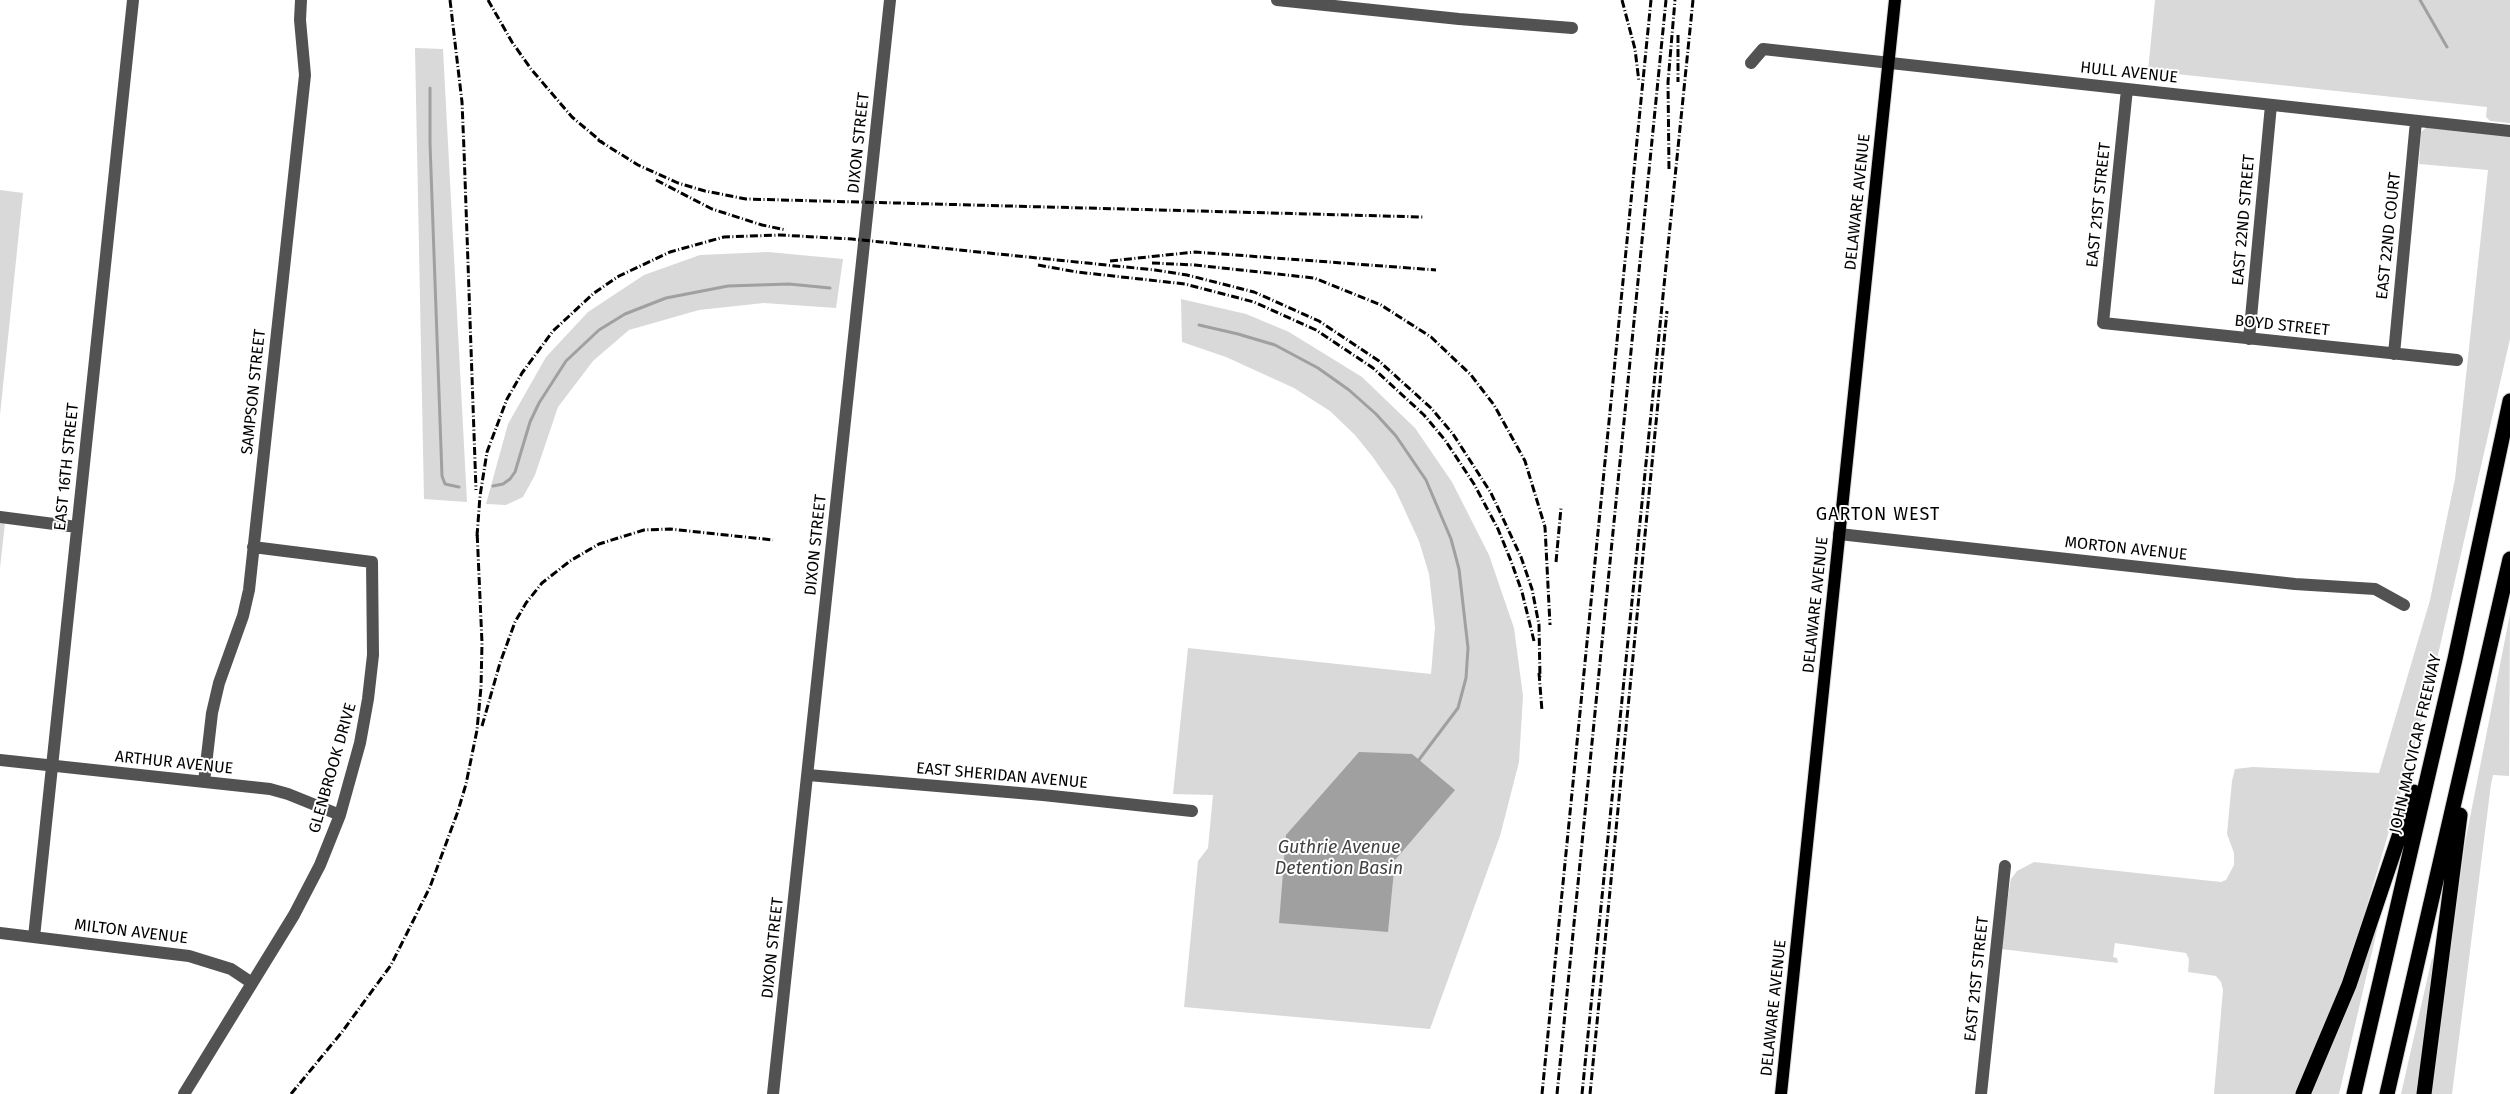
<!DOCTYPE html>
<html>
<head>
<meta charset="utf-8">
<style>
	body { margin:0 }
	canvas { display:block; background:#fff }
</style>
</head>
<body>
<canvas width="2510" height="1094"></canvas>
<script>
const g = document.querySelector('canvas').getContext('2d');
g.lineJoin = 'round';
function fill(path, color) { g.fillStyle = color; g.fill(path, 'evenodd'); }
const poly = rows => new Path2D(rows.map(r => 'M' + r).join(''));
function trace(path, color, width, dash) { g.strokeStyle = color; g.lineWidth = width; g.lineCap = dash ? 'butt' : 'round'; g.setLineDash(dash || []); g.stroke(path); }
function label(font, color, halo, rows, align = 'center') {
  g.font = font + ' "Fira Sans",sans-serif'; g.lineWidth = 4; g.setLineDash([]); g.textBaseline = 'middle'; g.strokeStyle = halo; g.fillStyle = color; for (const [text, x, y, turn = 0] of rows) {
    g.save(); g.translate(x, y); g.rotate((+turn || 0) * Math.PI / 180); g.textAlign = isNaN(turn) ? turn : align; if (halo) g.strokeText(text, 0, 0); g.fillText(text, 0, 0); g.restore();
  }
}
fill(poly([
	[2155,0,2510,0,2510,123,2490,121,2486,117,2487,107,2148,71],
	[415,48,443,49,467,502,424,499],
	[2428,126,2510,135,2510,339,2427,703,2355,946,2334,1006,2295,1094,2214,1094,2223,990,2221,982,2216,976,2188,972,2189,959,2186,953,2115,943,2113,957,2117,958,2118,963,2001,949,2009,890,2011,879,2017,871,2034,862,2221,882,2226,880,2234,865,2234,853,2227,834,2232,781,2235,769,2253,767,2379,773,2430,600,2455,479,2488,170,2419,164,2421,132],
	[0,190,23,193,0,415],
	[768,252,843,259,836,308,764,303,699,310,629,330,593,361,558,407,535,475,523,497,506,505,486,504,508,424,546,357,588,312,644,275,700,255],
	[1181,299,1246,314,1289,332,1362,377,1415,428,1452,482,1489,555,1514,628,1523,696,1519,762,1500,836,1430,1029,1184,1007,1198,861,1208,848,1213,795,1173,794,1188,648,1431,674,1435,627,1429,574,1419,541,1395,489,1372,456,1355,435,1330,411,1294,388,1226,357,1182,342],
	[0,522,5,523,0,568],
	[2510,614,2509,776,2493,775,2491,784,2452,1094,2431,1094,2465,843],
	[2376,925,2378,926,2339,1094,2310,1094,2344,1015],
	[2432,958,2434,960,2418,1094,2401,1094]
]), '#d9d9d9');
fill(poly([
	[1359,752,1412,754,1455,790,1395,860,1388,932,1279,923,1286,835]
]), '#a0a0a0');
trace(poly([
	[2420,0,2447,47],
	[430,88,430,143,442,476,445,484,459,487],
	[1199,325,1238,334,1275,345,1318,368,1349,390,1376,414,1396,436,1426,480,1451,539,1459,569,1468,648,1466,678,1458,708,1418,761],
	[493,486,503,484,510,479,515,472,530,422,539,403,566,361,599,330,625,314,666,298,728,286,789,284,830,288]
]), '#a0a0a0', 3);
const major = poly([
	[1781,1094,1895,0]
]);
const highway = poly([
	[2303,1094,2349,985,2414,792],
	[2354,1094,2455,659,2510,401],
	[2387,1094,2510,559],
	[2424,1094,2460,815]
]);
trace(major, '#dbdbdb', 14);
trace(highway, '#dbdbdb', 17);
trace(poly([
	[1277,0,1459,19,1572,28],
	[1751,63,1763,49,2510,131],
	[2127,89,2103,323,2457,360],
	[2249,339,2271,105],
	[2394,354,2416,121],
	[0,517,77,527],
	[1839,534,2295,584,2375,589,2404,605],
	[0,760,270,789,288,794,340,815],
	[808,775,1043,795,1192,811],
	[204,782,212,713,219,683,243,616,249,590,305,75,300,20,301,0],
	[0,933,189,956,231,969,252,983],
	[34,937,133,0],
	[184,1094,294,915,320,865,340,815,360,743,368,699,373,655,372,562,253,547],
	[773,1094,890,0],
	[1981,1094,2005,866]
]), '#525252', 12);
trace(major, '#000', 12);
trace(highway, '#000', 15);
trace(poly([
	[450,0,462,102,464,150,476,490],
	[488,0,512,42,531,69,572,117,603,143],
	[1622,0,1635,49,1639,82],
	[1678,35,1678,82],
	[598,140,638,165,678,183,705,191,746,199,1423,217],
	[1669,169,1668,82,1675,0],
	[656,180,712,209,762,225,786,230],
	[1110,261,1195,252,1436,270],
	[1152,263,1195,265,1314,278,1381,305,1431,337,1471,375,1494,405,1525,461,1545,527,1550,625],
	[1038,265,1077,272,1185,284,1254,302,1316,330,1373,368,1424,415,1445,440,1474,484,1498,529,1511,561,1522,592,1534,641],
	[477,536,480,496,487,452,507,399,522,373,553,331,594,293,619,276,670,252,724,237,780,235,852,239,1155,270,1187,275,1254,292,1319,321,1379,361,1431,408,1453,434,1491,493,1521,557,1532,589,1539,625,1540,678],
	[1556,562,1561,508],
	[1539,673,1542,711],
	[482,726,500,663,515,622,526,603,542,583,570,561,599,544,644,530,670,529,773,540],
	[291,1094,342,1032,391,965,430,887,458,811,466,784,477,730,481,687,482,643,477,530],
	[1542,1094,1651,0],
	[1557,1094,1666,0],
	[1582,1094,1693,0],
	[1590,1094,1667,311]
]), '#000', 3, [8, 2.5, 1, 2.5]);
label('16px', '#000', '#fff', [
	["HULL AVENUE",2129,73,6],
	["DIXON STREET",859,143,-84],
	["DELAWARE AVENUE",1858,202,-84],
	["EAST 21ST STREET",2099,205,-84],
	["EAST 22ND STREET",2244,220,-85],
	["EAST 22ND COURT",2389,236,-84],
	["BOYD STREET",2282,326,6],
	["SAMPSON STREET",254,392,-84],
	["EAST 16TH STREET",67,467,-84],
	["DIXON STREET",816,545,-84],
	["MORTON AVENUE",2126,549,6],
	["DELAWARE AVENUE",1816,605,-84],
	["JOHN MACVICAR FREEWAY",2416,744,-77],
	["ARTHUR AVENUE",174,763,6],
	["GLENBROOK DRIVE",333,768,-74],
	["EAST SHERIDAN AVENUE",1002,776,5],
	["MILTON AVENUE",131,932,7],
	["DIXON STREET",773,948,-84],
	["EAST 21ST STREET",1977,979,-84],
	["DELAWARE AVENUE",1774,1008,-84]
]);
g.letterSpacing = '1px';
label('18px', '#000', '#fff', [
	["GARTON WEST",1878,515]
]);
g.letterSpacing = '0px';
label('italic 18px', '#414141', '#fff', [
	["Guthrie Avenue",1339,848],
	["Detention Basin",1339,869]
]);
</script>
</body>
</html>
